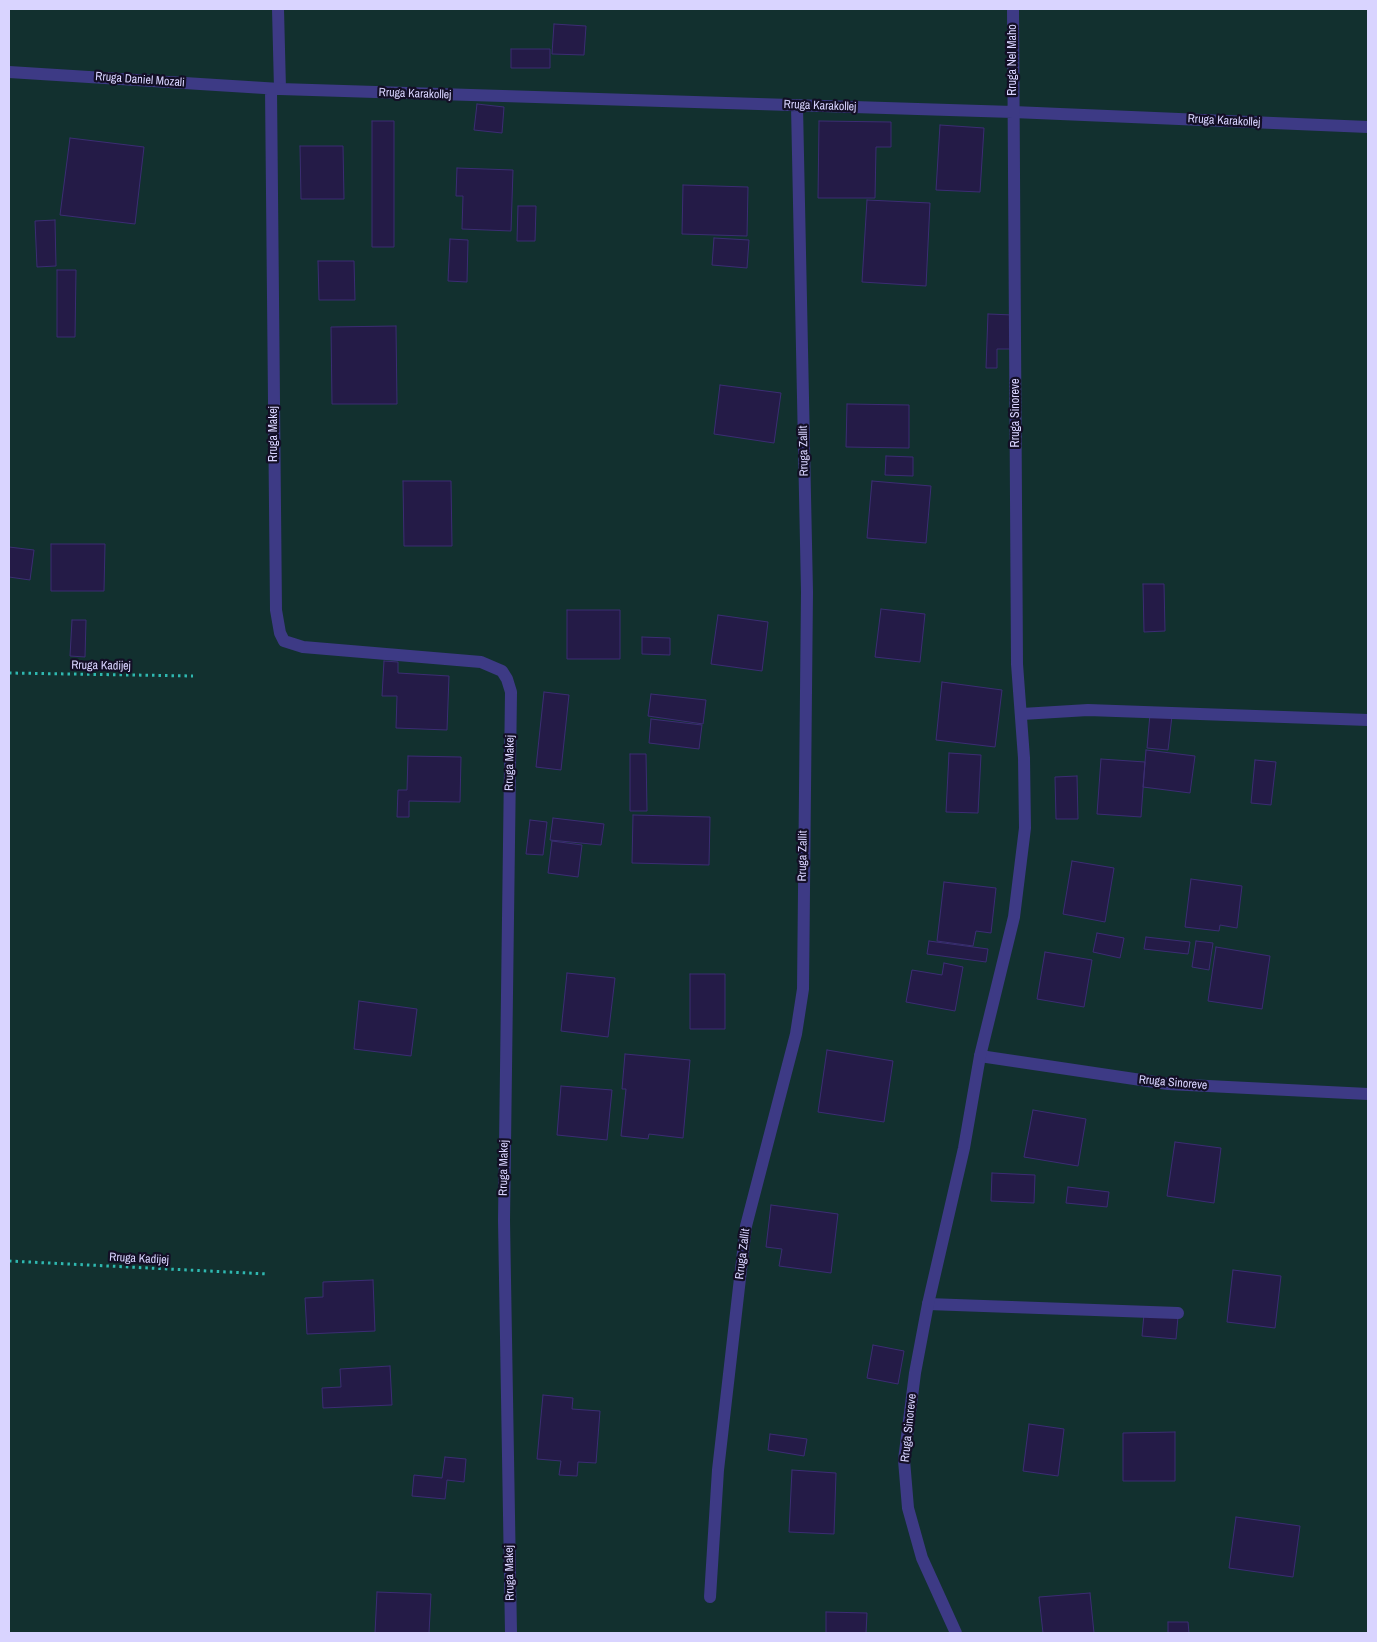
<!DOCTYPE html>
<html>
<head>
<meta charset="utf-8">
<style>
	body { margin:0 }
	#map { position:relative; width:1377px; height:1642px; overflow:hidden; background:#130f26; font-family:"Archivo Narrow",sans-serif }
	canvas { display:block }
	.frame { position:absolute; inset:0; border:10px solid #d9d4ff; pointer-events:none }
</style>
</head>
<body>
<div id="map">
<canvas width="1377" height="1642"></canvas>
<div class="frame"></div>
</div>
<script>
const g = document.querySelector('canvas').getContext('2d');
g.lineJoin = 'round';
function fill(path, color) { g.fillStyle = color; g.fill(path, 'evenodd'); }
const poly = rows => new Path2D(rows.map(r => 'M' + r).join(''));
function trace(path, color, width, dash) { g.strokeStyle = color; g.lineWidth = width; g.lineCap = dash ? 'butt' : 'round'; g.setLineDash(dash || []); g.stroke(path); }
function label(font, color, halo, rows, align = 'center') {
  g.font = font + ' "Archivo Narrow",sans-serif'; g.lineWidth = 4.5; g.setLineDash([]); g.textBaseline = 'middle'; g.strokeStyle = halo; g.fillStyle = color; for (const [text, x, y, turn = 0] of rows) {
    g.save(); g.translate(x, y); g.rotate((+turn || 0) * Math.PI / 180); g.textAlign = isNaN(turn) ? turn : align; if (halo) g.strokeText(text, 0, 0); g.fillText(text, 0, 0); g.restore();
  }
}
fill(poly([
	[9,9,1368,9,1368,1633,9,1633]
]), '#12302f');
const building = poly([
	[554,24,586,26,584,55,552,54,554,24],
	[511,49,550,49,550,68,511,68,511,49],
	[477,104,504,107,502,133,474,130,477,104],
	[372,121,394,121,394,247,372,247,372,121],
	[819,121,891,122,891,147,876,147,875,198,818,198,819,121],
	[940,125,984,128,980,192,936,190,940,125],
	[70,138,144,147,135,224,60,215,70,138],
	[300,146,343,146,344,199,301,199,300,146],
	[457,168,513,170,511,231,462,229,463,196,456,196,457,168],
	[683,185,748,187,747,236,682,234,683,185],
	[867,200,930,203,926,286,862,282,867,200],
	[518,206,536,206,535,241,517,241,518,206],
	[55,220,56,266,37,267,35,221,55,220],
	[714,238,749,240,747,268,712,265,714,238],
	[450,239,468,240,467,282,448,281,450,239],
	[318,261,354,261,355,300,319,300,318,261],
	[57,270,76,270,75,337,57,337,57,270],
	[988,314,1013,315,1012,349,997,349,997,368,986,368,988,314],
	[396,326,397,404,332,404,331,327,396,326],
	[720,385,781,393,774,443,714,434,720,385],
	[847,404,909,405,909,448,846,447,847,404],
	[886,456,913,457,913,476,885,475,886,456],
	[403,481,451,481,452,546,404,546,403,481],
	[872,481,931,486,926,543,867,538,872,481],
	[51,544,105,544,104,591,51,591,51,544],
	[9,547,34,550,30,580,9,577,9,547],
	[1143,584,1164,584,1165,631,1144,632,1143,584],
	[881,609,925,614,920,662,875,657,881,609],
	[567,610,620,610,620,659,567,659,567,610],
	[718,615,768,622,762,671,711,664,718,615],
	[72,620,86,620,85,657,70,656,72,620],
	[642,637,670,638,670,655,642,654,642,637],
	[384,661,398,662,398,673,449,676,447,730,396,728,397,696,382,696,384,661],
	[942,682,1002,690,995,747,936,740,942,682],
	[544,692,569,695,561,770,536,767,544,692],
	[651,694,706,700,703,724,648,716,651,694],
	[1150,714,1172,716,1168,750,1147,748,1150,714],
	[651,719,702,725,699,749,649,743,651,719],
	[1146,750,1195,756,1190,793,1143,787,1146,750],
	[949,753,981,755,978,813,946,812,949,753],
	[630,754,646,754,647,811,630,811,630,754],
	[408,756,461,757,460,802,409,801,409,817,397,817,398,790,407,790,408,756],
	[1101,759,1145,762,1141,817,1097,814,1101,759],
	[1255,760,1276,762,1271,805,1251,803,1255,760],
	[1077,776,1078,819,1056,819,1055,777,1077,776],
	[633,815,710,817,709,865,632,863,633,815],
	[553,818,604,824,601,845,550,840,553,818],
	[530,820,547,822,543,855,526,854,530,820],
	[552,841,582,845,578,877,548,873,552,841],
	[1072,861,1114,868,1105,922,1063,914,1072,861],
	[1191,879,1242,886,1237,928,1220,925,1219,931,1185,927,1191,879],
	[944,882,996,888,991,933,976,931,973,946,937,941,944,882],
	[1097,933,1124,938,1120,958,1093,952,1097,933],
	[1146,937,1190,942,1188,954,1144,949,1146,937],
	[929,941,988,949,986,962,927,954,929,941],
	[1196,941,1213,943,1209,970,1192,967,1196,941],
	[1216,947,1270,956,1262,1009,1208,1001,1216,947],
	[1045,952,1092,960,1084,1007,1037,999,1045,952],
	[944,963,963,967,955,1011,906,1002,912,970,942,975,944,963],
	[567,973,615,978,608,1037,561,1031,567,973],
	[690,974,725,974,725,1029,690,1029,690,974],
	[359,1001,417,1009,411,1056,354,1049,359,1001],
	[827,1050,893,1061,884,1122,818,1112,827,1050],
	[625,1054,690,1060,683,1138,649,1134,648,1139,621,1136,626,1089,622,1089,625,1054],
	[561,1086,612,1090,607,1140,557,1135,561,1086],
	[1033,1110,1086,1119,1078,1166,1024,1157,1033,1110],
	[1175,1142,1221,1148,1214,1203,1167,1196,1175,1142],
	[992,1173,1035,1175,1034,1203,991,1201,992,1173],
	[1068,1187,1109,1192,1107,1207,1066,1203,1068,1187],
	[771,1205,838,1214,831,1273,779,1266,782,1249,766,1247,771,1205],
	[1233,1270,1281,1276,1275,1328,1227,1322,1233,1270],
	[373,1280,375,1331,307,1334,305,1298,323,1297,323,1282,373,1280],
	[1144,1314,1178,1317,1176,1339,1142,1336,1144,1314],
	[873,1345,904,1351,898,1384,867,1378,873,1345],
	[390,1366,392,1405,323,1408,322,1388,341,1387,340,1369,390,1366],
	[543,1395,573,1398,572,1409,600,1411,596,1463,578,1462,577,1476,559,1475,561,1461,537,1459,543,1395],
	[1029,1424,1064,1429,1058,1476,1023,1471,1029,1424],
	[1175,1432,1175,1481,1123,1481,1123,1433,1175,1432],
	[770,1434,807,1439,804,1456,768,1450,770,1434],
	[445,1457,466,1459,464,1482,447,1480,445,1499,412,1496,414,1475,442,1478,445,1457],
	[792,1470,836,1473,834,1534,789,1532,792,1470],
	[1236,1517,1300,1526,1293,1577,1229,1568,1236,1517],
	[377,1592,431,1594,429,1633,375,1633,377,1592],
	[1090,1593,1094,1633,1043,1633,1039,1597,1090,1593],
	[826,1612,867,1613,866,1633,826,1633,826,1612],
	[1168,1622,1188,1622,1189,1633,1168,1633,1168,1622]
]);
fill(building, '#241b47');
trace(building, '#3b2d73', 1);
trace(poly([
	[9,673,193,676],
	[9,1261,268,1274]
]), '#2fb8b0', 3, [2.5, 4]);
trace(poly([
	[278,9,280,89],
	[1013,112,1368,127],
	[980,1056,1168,1084,1368,1094],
	[928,1304,1178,1313]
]), '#3d3a85', 12);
trace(poly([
	[9,72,280,89,1013,112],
	[271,89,276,610,280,633,284,641,303,647,481,662,502,671,507,679,511,692,504,1220,511,1633],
	[1022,714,1088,710,1368,720],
	[710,1597,718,1470,746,1226,796,1034,803,989,807,592,797,106],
	[956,1633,922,1558,908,1508,904,1460,915,1373,928,1304,964,1148,980,1056,1014,917,1025,828,1024,758,1017,664,1013,9]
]), '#3d3a85', 12);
label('12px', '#d9d4ff', '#130f26', [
	["Rruga Nel Maho",1013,60,-90],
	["Rruga Daniel Mozali",140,80,4],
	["Rruga Karakollej",415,94,2],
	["Rruga Karakollej",820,106,2],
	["Rruga Karakollej",1224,121,3],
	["Rruga Sinoreve",1016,413,-90],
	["Rruga Makej",274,434,-90],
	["Rruga Zallit",804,451,-91],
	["Rruga Kadijej",101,666,1],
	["Rruga Makej",510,763,-89],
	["Rruga Zallit",803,856,-89],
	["Rruga Sinoreve",1173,1083,5],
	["Rruga Makej",504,1168,-89],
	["Rruga Zallit",743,1254,-83],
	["Rruga Kadijej",139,1259,3],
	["Rruga Sinoreve",909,1428,-84],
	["Rruga Makej",510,1573,-91]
]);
</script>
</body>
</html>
